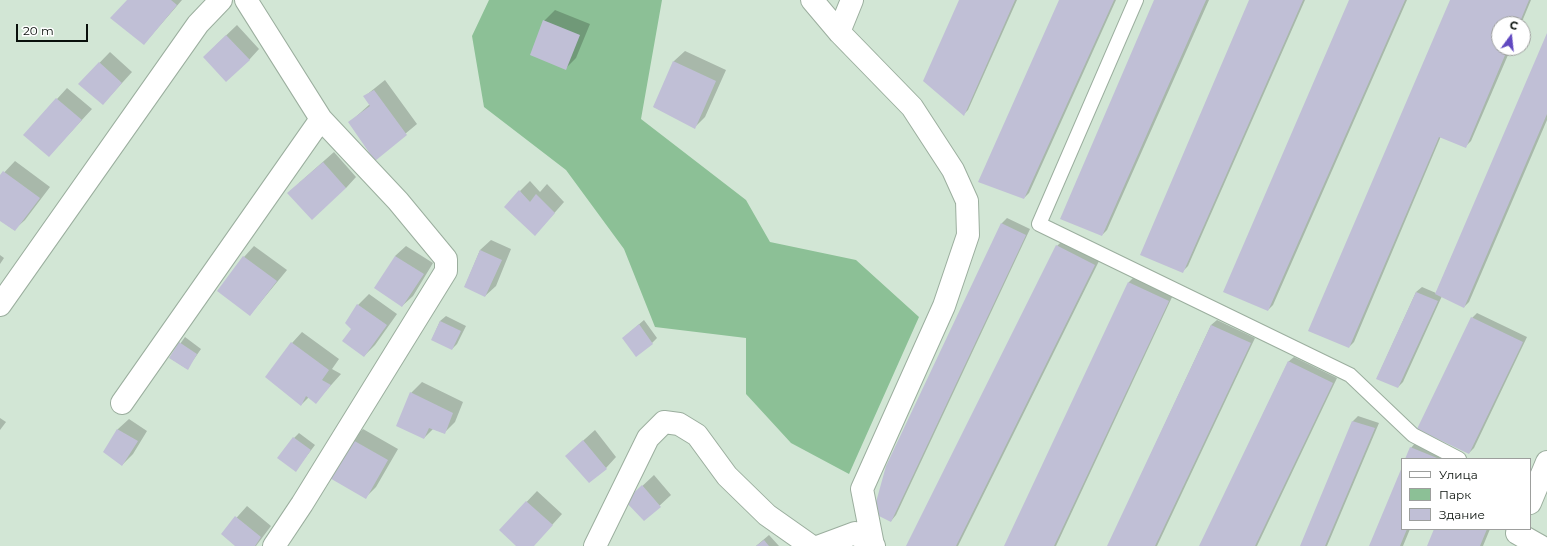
<!DOCTYPE html>
<html>
<head>
<meta charset="utf-8">
<style>
	body { margin:0 }
	#map { position:relative; width:1547px; height:546px; overflow:hidden; background:#d2e6d5; font-family:Montserrat,sans-serif }
	canvas { display:block }
	.legend { position:absolute; left:1401px; top:458px; width:130px; height:72px; box-sizing:border-box; background:#fff; border:1px solid #9d9f9d; margin:0; padding:5px 7px; list-style:none; font-size:12px; color:#09100b }
	.legend li { display:flex; align-items:center; gap:8px; height:20px }
	.legend b { width:20px; border:1px solid #9d9f9d }
	.north { position:absolute; left:1491px; top:16px; width:40px; height:40px; box-sizing:border-box; background:#fff; border:1px solid #9d9f9d; border-radius:50%; rotate:15deg; font-size:11px; font-weight:700; line-height:16px; text-align:center; color:#09100b }
	.north::after { content:''; display:block; margin:auto; width:14px; height:18px; background:#6048c0; clip-path:polygon(50% 0,100% 100%,50% 72%,0 100%) }
	.scale { position:absolute; left:16px; top:24px; width:72px; height:18px; box-sizing:border-box; border:2px solid #09100b; border-top:0; padding-left:5px; font-size:12px; line-height:14px; white-space:nowrap; color:#09100b; -webkit-text-stroke:3px #fff; paint-order:stroke }
</style>
</head>
<body>
<div id="map">
<canvas width="1547" height="546"></canvas>
<ul class="legend">
<li><b style="height:5px;background:#fff"></b>Улица</li>
<li><b style="height:11px;background:#8cc096"></b>Парк</li>
<li><b style="height:11px;background:#c0bfd6"></b>Здание</li>
</ul>
<div class="north">С</div>
<div class="scale">20 m</div>
</div>
<script>
const g = document.querySelector('canvas').getContext('2d');
g.lineJoin = 'round';
function fill(path, color) { g.fillStyle = color; g.fill(path, 'evenodd'); }
const poly = rows => new Path2D(rows.map(r => 'M' + r).join(''));
function trace(path, color, width, dash) { g.strokeStyle = color; g.lineWidth = width; g.lineCap = dash ? 'butt' : 'round'; g.setLineDash(dash || []); g.stroke(path); }
fill(poly([
	[489,0,662,0,641,119,746,200,770,242,856,260,919,317,849,474,791,443,746,394,746,338,655,327,624,249,566,170,484,107,472,36]
]), '#8cc096');
fill(poly([
	[128,0,182,0,144,44],
	[960,0,1017,0,968,110,963,115],
	[1060,0,1116,0,1029,193,1024,198],
	[1155,0,1209,0,1107,230,1102,235],
	[1250,0,1305,0,1188,266,1182,272],
	[1350,0,1407,0,1273,305,1268,310],
	[1451,0,1531,0,1521,24,1499,24,1499,48,1511,48,1471,141,1465,147,1441,136,1354,342,1349,347],
	[555,10,590,24,576,58,565,69,544,21],
	[237,25,259,49,249,60,215,46],
	[1547,36,1547,120,1469,302,1464,307,1442,296,1403,382,1398,387,1377,378,1416,292,1422,287,1436,293],
	[685,51,726,70,705,117,695,127,654,107,674,61],
	[110,52,132,72,103,104,79,84],
	[385,80,417,124,375,159,350,122,370,104,365,96],
	[67,88,92,109,59,145,57,99],
	[334,152,356,177,346,188,299,183],
	[15,161,50,187,25,220,14,230,0,220,0,177],
	[530,181,540,192,547,184,564,202,535,235,520,191],
	[1007,218,1030,229,896,515,891,521,887,467,1002,223],
	[491,240,511,249,496,286,485,296,465,286,480,250],
	[1062,241,1100,259,958,546,907,546,1057,246],
	[254,246,287,270,250,315,244,257],
	[406,246,433,263,413,296,402,306,395,256],
	[0,255,4,258,0,264],
	[1134,277,1173,295,1056,546,1006,546,1129,282],
	[369,294,397,314,375,345,364,356,352,328,358,305],
	[1477,313,1527,337,1474,448,1469,453,1472,318],
	[446,316,466,326,457,344,452,349,432,339,440,321],
	[644,320,657,338,652,343,623,338],
	[1217,320,1255,338,1157,546,1108,546,1211,325],
	[302,332,339,359,332,369,341,374,316,402,309,397,301,405,292,343],
	[185,337,201,349,187,369,170,358],
	[1294,357,1337,378,1257,546,1200,546,1288,362],
	[422,382,463,402,455,422,444,433,433,429,424,438,411,393],
	[1358,416,1379,423,1327,546,1301,546,1353,421],
	[0,418,6,422,0,430],
	[129,419,147,431,133,454,122,465,105,452,118,429],
	[363,429,398,449,376,487,366,497,352,440],
	[595,430,616,457,606,468,566,456],
	[299,433,315,445,296,470,294,438],
	[1416,442,1442,452,1439,459,1406,459,1411,448],
	[1402,469,1402,529,1410,529,1403,546,1370,546],
	[654,475,671,495,644,520,637,491],
	[537,491,562,514,533,546,517,546,500,530],
	[247,506,271,526,256,546,236,546,222,534],
	[1435,529,1490,529,1483,546,1429,546],
	[769,535,779,546,756,546]
]), '#0003');
fill(poly([
	[127,0,171,0,177,5,144,45,110,18],
	[959,0,1015,0,964,116,923,81],
	[1059,0,1114,0,1024,199,978,182],
	[1154,0,1206,0,1102,236,1060,219],
	[1249,0,1303,0,1183,273,1140,255],
	[1349,0,1405,0,1268,311,1223,292],
	[1450,0,1529,0,1519,24,1499,24,1499,48,1508,48,1466,148,1439,137,1349,348,1308,331],
	[543,20,580,35,566,70,530,55],
	[1547,33,1547,114,1464,308,1435,294],
	[226,35,250,60,226,82,203,57],
	[673,61,716,81,695,129,653,107],
	[99,62,122,83,103,105,78,84],
	[374,90,407,135,375,161,348,122,370,106,363,96],
	[56,98,82,120,49,157,23,135],
	[323,162,346,188,312,220,287,193],
	[3,171,40,198,15,231,0,221,0,175],
	[519,190,530,202,536,194,555,213,535,236,504,207],
	[1001,223,1026,235,891,522,873,513,886,466],
	[1056,245,1095,265,956,546,906,546],
	[480,250,502,260,485,297,464,287],
	[243,256,277,281,250,316,217,291],
	[395,256,424,274,402,307,374,288],
	[1128,282,1169,301,1054,546,1004,546],
	[1416,292,1438,301,1398,388,1376,379],
	[357,304,387,325,364,357,342,341,351,329,345,323],
	[1471,317,1523,342,1469,454,1417,429],
	[440,321,461,331,452,350,431,340],
	[639,324,653,344,636,357,622,338],
	[1211,325,1251,343,1155,546,1107,546],
	[179,342,197,354,188,370,169,358],
	[291,342,329,370,322,380,331,385,316,404,306,396,301,406,265,377],
	[1288,361,1333,383,1255,546,1199,546],
	[410,392,453,413,445,434,429,428,424,439,396,426],
	[1352,421,1375,428,1325,546,1300,546],
	[117,429,138,441,122,466,103,452],
	[293,437,311,450,296,472,277,458],
	[351,439,388,460,366,499,328,477],
	[583,440,607,469,589,483,565,456],
	[1410,447,1437,458,1437,459,1405,459],
	[1402,467,1402,529,1407,529,1400,546,1369,546],
	[642,485,661,507,644,521,625,501],
	[526,501,553,525,534,546,516,546,499,530],
	[235,516,261,537,255,546,235,546,221,534],
	[1434,529,1487,529,1480,546,1427,546],
	[764,540,769,546,756,546]
]), '#c0bfd6');
const lane = poly([
	[1136,0,1039,224,1350,375,1413,435,1459,459]
]);
const street = poly([
	[246,0,321,119,398,201,446,259,446,271,302,504,274,546],
	[812,0,839,32,912,107,953,170,967,201,968,235,944,306,862,489,873,545],
	[839,32,852,0],
	[0,305,198,24,221,0],
	[122,403,321,119],
	[1530,503,1547,462],
	[1517,533,1540,546],
	[595,546,648,438,664,422,679,424,697,435,727,476,767,515,811,546],
	[820,546,855,533,874,546]
]);
trace(lane, '#9bae9e', 16);
trace(street, '#9bae9e', 24);
trace(lane, '#fff', 14);
trace(street, '#fff', 22);
</script>
</body>
</html>
